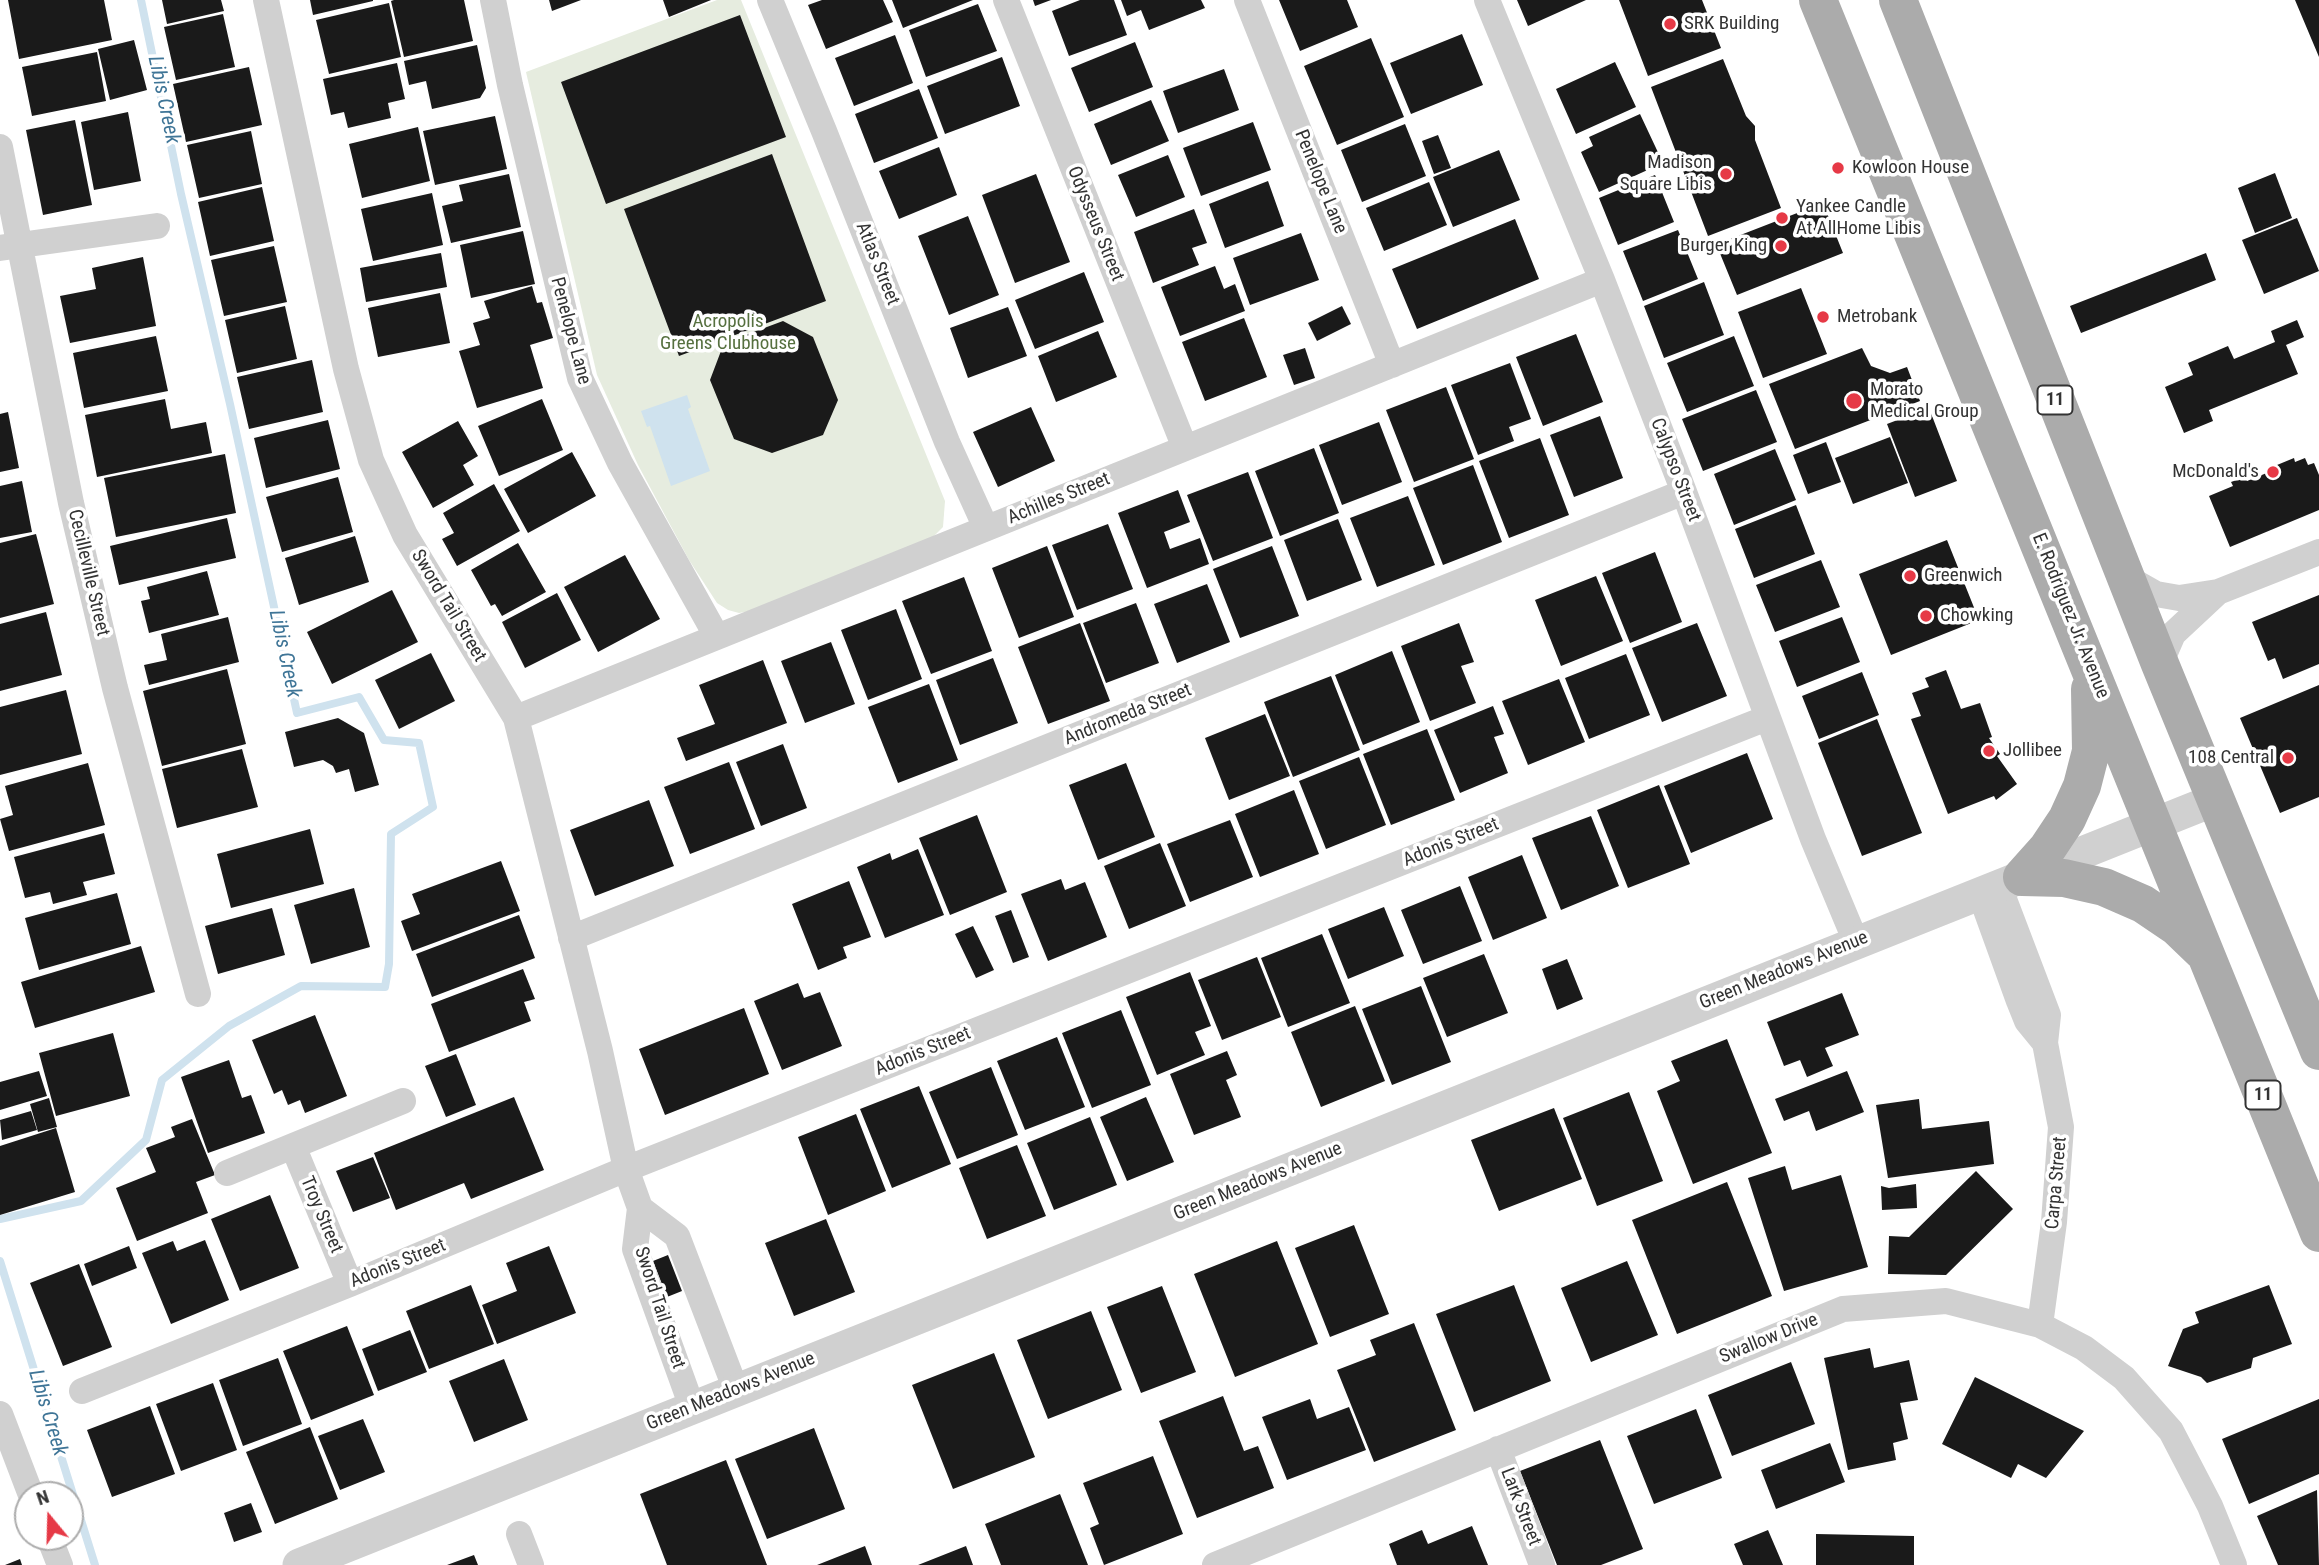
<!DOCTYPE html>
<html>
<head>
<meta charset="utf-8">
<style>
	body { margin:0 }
	#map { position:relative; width:2319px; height:1565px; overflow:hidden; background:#fff; font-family:"Roboto Condensed",sans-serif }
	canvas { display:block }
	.north { position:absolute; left:14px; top:1481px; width:70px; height:70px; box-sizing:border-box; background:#fff; border:2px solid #adadad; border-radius:50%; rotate:341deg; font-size:19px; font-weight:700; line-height:28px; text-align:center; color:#333 }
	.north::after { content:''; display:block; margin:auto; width:24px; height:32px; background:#e63946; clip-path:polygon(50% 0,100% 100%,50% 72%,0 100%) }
</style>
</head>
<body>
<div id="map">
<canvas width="2319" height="1565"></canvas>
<div class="north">N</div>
</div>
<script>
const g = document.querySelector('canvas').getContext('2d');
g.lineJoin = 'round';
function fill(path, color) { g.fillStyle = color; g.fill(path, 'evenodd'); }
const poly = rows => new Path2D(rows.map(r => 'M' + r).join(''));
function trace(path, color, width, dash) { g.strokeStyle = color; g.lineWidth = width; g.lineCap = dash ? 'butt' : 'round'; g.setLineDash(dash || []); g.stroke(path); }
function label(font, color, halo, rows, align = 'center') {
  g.font = font + ' "Roboto Condensed",sans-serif'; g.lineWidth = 7; g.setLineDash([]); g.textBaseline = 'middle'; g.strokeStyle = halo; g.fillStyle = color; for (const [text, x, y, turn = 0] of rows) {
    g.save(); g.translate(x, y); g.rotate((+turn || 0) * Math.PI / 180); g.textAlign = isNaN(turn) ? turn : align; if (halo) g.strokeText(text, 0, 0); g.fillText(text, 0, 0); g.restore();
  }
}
fill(poly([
	[717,0,741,0,945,501,943,527,934,536,756,610,739,613,728,610,717,603,689,560,638,465,597,375,526,72]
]), '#e6ecdf');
fill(poly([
	[687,395,691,407,688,409,710,471,671,486,650,426,647,427,641,411]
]), '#cfe2ee');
trace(poly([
	[0,1219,81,1201,146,1140,162,1080,229,1026,301,986,385,987,389,964,391,834,433,807,419,743,384,740,359,697,297,713,230,404,181,194,141,0],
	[0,1261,95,1565]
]), '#cfe2ee', 8);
fill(poly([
	[8,0,104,0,112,40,19,59],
	[162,0,221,0,224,11,167,24],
	[310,0,373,0,373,1,313,15],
	[394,0,464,0,473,41,404,57,391,1],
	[549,0,581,0,552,11],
	[663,0,711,0,669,17],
	[822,0,883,0,893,22,826,49,808,5],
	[892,0,973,0,903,28],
	[1033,0,1051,0,1035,6],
	[1080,0,1114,0,1127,35,1069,56,1052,11],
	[1121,0,1201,0,1205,8,1149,30,1141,10,1127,16],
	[1279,0,1347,0,1358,27,1300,51],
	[1517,0,1586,0,1528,26],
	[1619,0,1702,0,1721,48,1648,76],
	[2295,0,2319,0,2319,57],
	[389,3,401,57,329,74,316,20],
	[978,4,997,51,926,77,909,30],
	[223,14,235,67,176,80,164,27],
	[740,15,786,137,606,204,561,82],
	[1462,34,1483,85,1411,114,1390,63],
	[895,35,913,83,854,106,835,58],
	[1371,38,1404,117,1337,145,1304,66],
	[134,40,147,90,110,100,98,49],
	[1135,42,1153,87,1089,112,1071,68],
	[477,45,486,88,480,98,432,109,426,81,409,85,404,61],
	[97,52,106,101,32,116,22,67],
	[1002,57,1020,106,945,134,927,86],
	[1723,59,1746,116,1755,126,1755,140,1781,208,1708,236,1651,87],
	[1615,62,1636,107,1576,134,1556,89],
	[397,63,405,99,388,103,391,118,348,128,344,112,331,115,323,79],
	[249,67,262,125,186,142,173,84],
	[1224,69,1239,110,1178,133,1163,91],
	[919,89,938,138,874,163,855,114],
	[1151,100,1169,141,1111,165,1094,124],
	[128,112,141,181,94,190,81,122],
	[1640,114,1663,163,1599,192,1581,152,1593,146,1589,137],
	[495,116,507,169,435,185,423,131],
	[75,120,92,205,43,215,26,130],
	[1253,122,1271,170,1201,196,1183,148],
	[1405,124,1426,176,1362,202,1341,150],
	[418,127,430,181,362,198,349,144],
	[251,131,262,184,199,198,187,145],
	[1438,135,1451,168,1434,174,1422,141],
	[939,147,957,195,899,219,879,171],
	[1499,150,1520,200,1453,227,1433,177],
	[772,154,826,301,679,356,624,209],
	[1168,155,1185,197,1136,217,1118,175],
	[2275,173,2292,218,2255,233,2238,188],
	[509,174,521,227,451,243,442,206,463,201,459,185],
	[1036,174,1070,262,1015,283,982,195],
	[1655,175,1674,222,1618,245,1599,198],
	[1268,181,1284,226,1225,248,1209,204],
	[1429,182,1447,225,1384,251,1366,208],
	[262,187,274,241,210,256,198,202],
	[432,193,443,245,373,261,361,209],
	[1823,203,1843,253,1737,295,1719,251,1725,241],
	[1194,209,1207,243,1192,248,1199,265,1153,283,1134,232],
	[968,216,999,295,949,315,918,236],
	[2297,218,2319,271,2264,294,2242,240],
	[1515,219,1539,279,1417,329,1392,269],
	[1678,230,1698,279,1643,301,1623,251],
	[523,231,535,284,471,298,460,245],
	[1301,233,1319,280,1250,305,1233,258],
	[274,246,287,302,224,316,211,260],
	[441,253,447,287,366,302,360,268],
	[2206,253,2216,280,2081,333,2070,306],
	[143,257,156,326,70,343,60,296,96,289,92,268],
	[1215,266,1224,289,1235,284,1245,311,1180,336,1161,287],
	[1084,272,1104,322,1035,349,1015,300],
	[1704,282,1724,335,1664,358,1644,306],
	[532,286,537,303,542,302,553,338,530,345,543,388,477,408,459,351,480,345,473,323,490,318,484,301],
	[1801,288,1827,354,1763,378,1738,312],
	[440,293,450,343,378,357,368,308],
	[285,306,297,359,237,373,225,320],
	[1342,306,1351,324,1317,341,1308,323],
	[1008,307,1027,356,968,378,950,328],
	[1244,318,1267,377,1205,401,1182,342],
	[2297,320,2304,337,2286,345,2298,374,2209,410,2213,421,2184,433,2165,387,2193,375,2188,363,2228,346,2234,359,2275,342,2271,331],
	[783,321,813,337,838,400,823,435,772,453,734,439,710,380,724,343],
	[1098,331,1117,377,1056,402,1038,356],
	[1576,334,1603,402,1543,426,1516,357],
	[156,336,168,391,84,408,73,353],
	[1734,336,1754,386,1687,412,1667,363],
	[1305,348,1315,378,1294,385,1283,355],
	[1862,348,1871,366,1890,373,1907,367,1920,401,1795,449,1769,384],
	[312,360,323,412,249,429,237,377],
	[1510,363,1531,419,1509,427,1514,441,1478,455,1451,385],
	[1446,387,1474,459,1414,482,1386,410],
	[1756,390,1777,442,1703,471,1682,419],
	[165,399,171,429,206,422,212,453,97,477,85,415],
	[542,399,563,450,499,476,478,426],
	[1031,407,1055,461,998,487,973,432],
	[1929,408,1957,481,1915,497,1887,424],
	[8,412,19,468,0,472,0,414],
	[1600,416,1623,478,1574,497,1550,435],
	[328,420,340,469,266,488,254,438],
	[458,421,478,456,463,465,474,485,433,508,402,452],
	[1379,422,1402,482,1342,505,1319,445],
	[1890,437,1908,483,1853,504,1835,458],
	[1540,438,1569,515,1509,538,1479,461],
	[1826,442,1841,482,1808,494,1793,455],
	[1314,448,1339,513,1280,536,1255,471],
	[1775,449,1796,500,1734,525,1714,474],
	[572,452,596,496,528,533,504,489],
	[225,454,236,513,116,537,104,478],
	[2294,458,2295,462,2305,458,2308,465,2314,463,2319,475,2319,510,2230,547,2209,496,2233,486,2231,482,2245,477,2247,481,2279,468,2277,465],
	[1473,465,1502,542,1443,565,1413,488],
	[1248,472,1273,538,1213,561,1187,495],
	[338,477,353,532,282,552,266,497],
	[22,481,32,532,0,538,0,486],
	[494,484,520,531,457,566,442,539,454,533,443,513],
	[1178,490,1190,522,1164,532,1170,549,1200,538,1209,564,1147,588,1118,513],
	[1408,496,1435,565,1377,587,1350,518],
	[1796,505,1815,554,1754,578,1735,529],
	[227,518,236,558,119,585,110,546],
	[1338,519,1362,580,1307,601,1284,540],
	[1108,524,1133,589,1077,610,1052,545],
	[36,534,54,604,0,618,0,543],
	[355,536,369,582,299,605,285,558],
	[1947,540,1979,620,1891,655,1859,574],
	[518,543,546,592,502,616,495,604,491,606,471,570],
	[1047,546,1074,617,1019,638,992,568],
	[1272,546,1299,616,1240,638,1213,569],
	[1655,552,1682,622,1630,643,1602,573],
	[625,555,660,619,598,652,564,587],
	[1821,560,1840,607,1775,632,1756,585],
	[207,571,219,615,149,633,141,601,150,599,147,587],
	[1596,576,1623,641,1561,666,1535,600],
	[964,577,992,651,931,674,902,601],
	[1207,584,1230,642,1177,663,1154,604],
	[392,590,418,642,332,684,307,632],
	[557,593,581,640,525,668,502,622],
	[2319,595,2319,664,2283,679,2275,658,2268,661,2252,622],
	[1136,603,1159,663,1106,683,1083,623],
	[896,609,922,679,868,700,841,630],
	[46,612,62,675,0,691,0,624],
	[228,617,239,662,149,685,144,665,167,660,161,634],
	[1842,617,1860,662,1797,687,1779,641],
	[1080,623,1110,701,1048,724,1018,647],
	[1459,623,1474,662,1461,666,1476,703,1430,721,1401,646],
	[1697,623,1727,696,1662,722,1632,648],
	[831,642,855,704,805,723,781,661],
	[1392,651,1420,722,1363,745,1335,675],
	[431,653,455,701,399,729,375,680],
	[1626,654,1650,715,1589,739,1565,678],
	[993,658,1018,723,960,745,936,680],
	[763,660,787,723,686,761,677,738,715,724,699,685],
	[227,669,246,744,162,766,143,691],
	[1946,670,1961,709,1980,703,1992,737,1989,738,2000,754,1997,756,2017,784,1996,800,1994,796,1948,814,1911,719,1921,716,1912,693,1929,687,1925,678],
	[1862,672,1879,715,1819,739,1802,696],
	[1331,676,1360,750,1293,777,1264,702],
	[1559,679,1585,742,1528,765,1502,701],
	[929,684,958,760,898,783,868,707],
	[2319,685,2319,797,2280,813,2240,718],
	[66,690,82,754,0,775,0,707],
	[1493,706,1504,734,1494,737,1508,773,1460,793,1434,730],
	[1265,714,1290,776,1229,800,1205,738],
	[338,718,364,733,379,785,355,792,349,769,336,773,333,766,323,760,294,767,285,732],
	[1877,719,1922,833,1862,856,1818,743],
	[1427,729,1455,800,1391,825,1363,754],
	[783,744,807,808,761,826,736,762],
	[242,749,258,807,177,828,162,769],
	[1747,753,1773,819,1691,853,1664,786],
	[1359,757,1386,825,1326,849,1299,781],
	[729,762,755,829,690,854,664,787],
	[88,763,105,825,9,851,0,819,13,815,5,786],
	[1126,763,1155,837,1098,860,1069,785],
	[1659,785,1690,864,1628,888,1597,810],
	[1294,790,1319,854,1260,877,1235,814],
	[649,800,674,866,595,896,570,830],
	[977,815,1007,892,950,915,919,838],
	[1591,816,1619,886,1561,910,1532,838],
	[1230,820,1253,877,1190,902,1167,844],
	[310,829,324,884,231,908,217,854],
	[104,833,115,874,83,882,87,895,53,904,50,892,25,898,14,857],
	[1160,843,1186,906,1129,929,1104,866],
	[918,849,944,915,885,938,857,867,890,853,892,860],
	[1522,855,1547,918,1493,940,1468,877],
	[501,861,520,911,412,951,401,921,420,914,412,894],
	[1061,879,1065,890,1085,882,1107,937,1048,961,1021,894],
	[849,881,871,937,843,947,847,958,818,970,792,904],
	[1460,886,1482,941,1423,964,1401,910],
	[354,888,370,947,311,964,294,905],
	[117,893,131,944,39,970,25,918],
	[1384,907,1404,956,1348,979,1328,929],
	[272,908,285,955,218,974,205,926],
	[1011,910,1029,957,1013,963,995,916],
	[519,915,535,958,432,997,416,954],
	[973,926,994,970,976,978,955,934],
	[1322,934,1350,1003,1288,1027,1261,958],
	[141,946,155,992,35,1028,21,982],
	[1484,954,1508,1013,1447,1037,1423,978],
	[1257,957,1281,1017,1222,1040,1198,980],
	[1567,959,1583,999,1557,1010,1542,969],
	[523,969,535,999,524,1002,531,1021,449,1052,431,1004],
	[1190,972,1211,1026,1195,1032,1205,1055,1157,1075,1126,997],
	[798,983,804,998,820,992,842,1046,782,1070,754,1001],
	[1421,986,1451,1062,1392,1085,1362,1009],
	[1842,993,1859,1035,1825,1048,1833,1066,1807,1077,1800,1060,1784,1066,1767,1022],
	[1355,1006,1385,1081,1321,1107,1291,1032],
	[744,1008,769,1074,665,1115,639,1049],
	[1121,1010,1151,1085,1092,1108,1062,1033],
	[315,1015,347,1096,305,1113,300,1100,288,1105,282,1090,274,1094,252,1040],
	[113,1033,130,1096,56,1116,39,1053],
	[1057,1037,1085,1107,1025,1130,997,1061],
	[1727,1039,1772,1153,1693,1184,1657,1091,1680,1081,1671,1061],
	[1227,1051,1237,1075,1226,1080,1241,1117,1194,1135,1170,1074],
	[456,1054,476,1105,446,1117,425,1066],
	[229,1060,242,1098,251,1095,265,1133,208,1153,181,1077],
	[991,1067,1018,1135,957,1159,929,1092],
	[39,1071,47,1096,0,1110,0,1082],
	[1847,1071,1864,1112,1816,1131,1809,1111,1784,1121,1775,1099],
	[919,1086,951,1164,892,1188,860,1109],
	[1629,1092,1663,1181,1597,1206,1563,1118],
	[514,1097,544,1170,471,1199,464,1183,396,1210,374,1153],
	[1146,1097,1174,1162,1127,1181,1100,1117],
	[49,1098,57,1127,38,1132,30,1104],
	[1919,1099,1922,1129,1989,1121,1994,1164,1888,1178,1876,1105],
	[1554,1108,1582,1179,1499,1211,1471,1140],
	[31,1111,37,1130,2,1140,0,1120],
	[856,1114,886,1191,828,1215,798,1137],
	[1090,1117,1117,1185,1054,1210,1027,1143],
	[192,1119,215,1175,196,1182,208,1213,137,1241,116,1188,156,1172,146,1148,175,1137,171,1127],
	[56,1128,75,1192,0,1215,0,1146],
	[1017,1145,1046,1216,987,1239,959,1168],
	[373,1157,390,1198,353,1212,336,1171],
	[1785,1166,1792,1190,1841,1175,1868,1267,1784,1291,1748,1178],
	[1976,1171,2013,1209,1946,1275,1888,1274,1889,1236,1909,1237],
	[1727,1182,1772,1296,1677,1334,1632,1220],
	[1916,1184,1917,1208,1882,1210,1881,1186,1889,1188],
	[270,1195,299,1268,240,1291,211,1219],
	[826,1219,855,1292,794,1316,765,1243],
	[1354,1225,1389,1314,1330,1337,1295,1248],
	[205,1240,229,1300,171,1324,142,1253,173,1241,177,1251],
	[1277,1241,1318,1344,1235,1377,1194,1274],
	[129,1246,137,1268,92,1286,84,1264],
	[549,1246,576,1313,497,1344,482,1305,517,1291,506,1263],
	[668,1255,682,1291,667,1297,653,1261],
	[1627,1261,1658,1335,1591,1362,1561,1288],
	[79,1264,112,1347,63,1366,30,1283],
	[471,1285,494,1344,429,1369,406,1311],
	[1514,1285,1551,1381,1474,1412,1436,1314],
	[2269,1285,2292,1344,2253,1358,2251,1368,2207,1383,2201,1377,2168,1366,2183,1329,2199,1323,2195,1312],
	[1162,1286,1196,1372,1141,1393,1107,1307],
	[1091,1311,1122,1390,1048,1419,1017,1340],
	[1414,1323,1456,1430,1374,1462,1337,1370,1376,1355,1370,1340],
	[347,1326,374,1395,311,1420,283,1351],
	[410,1330,427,1372,378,1391,362,1349],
	[1870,1348,1874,1368,1909,1360,1918,1400,1900,1403,1908,1439,1893,1443,1896,1460,1848,1470,1824,1358],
	[994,1353,1035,1457,953,1489,912,1385],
	[278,1358,302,1424,243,1446,219,1380],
	[504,1359,528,1420,474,1442,449,1381],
	[1791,1362,1815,1424,1732,1456,1708,1395],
	[1975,1377,2084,1431,2046,1478,2018,1464,2011,1478,1942,1444],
	[213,1383,237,1450,181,1471,156,1404],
	[1223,1396,1244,1451,1258,1446,1274,1488,1197,1518,1159,1421],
	[1310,1399,1317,1419,1349,1407,1366,1450,1287,1480,1262,1417],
	[2319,1399,2319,1474,2249,1504,2222,1439],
	[150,1406,175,1474,112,1497,87,1430],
	[1696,1409,1722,1478,1654,1504,1627,1436],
	[363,1419,385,1472,340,1490,318,1436],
	[310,1427,338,1499,275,1524,246,1452],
	[814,1428,845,1509,767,1539,735,1459],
	[1600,1440,1643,1549,1601,1565,1557,1565,1520,1471],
	[1830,1443,1845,1482,1776,1509,1761,1470],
	[1153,1456,1183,1534,1104,1565,1090,1528,1099,1524,1083,1483],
	[726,1460,767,1565,667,1565,640,1494],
	[2317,1490,2319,1565,2278,1565,2257,1516],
	[1060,1494,1088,1565,1001,1565,985,1524],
	[251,1503,262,1532,234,1542,224,1513],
	[1472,1526,1488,1565,1397,1565,1389,1544,1422,1530,1428,1544],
	[1768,1530,1783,1565,1743,1565,1734,1544],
	[1816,1534,1914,1536,1914,1565,1816,1565],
	[865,1546,872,1565,817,1565],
	[966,1546,973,1565,918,1565],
	[474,1555,478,1565,447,1565],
	[20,1559,22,1565,5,1565]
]), '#1a1a1a');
trace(poly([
	[266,0,346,369,371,460,405,535,516,718,600,1051,626,1169,640,1208,635,1249,692,1407],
	[493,0,510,85,580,378,620,463,717,637],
	[770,0,824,131,947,442,986,528],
	[1006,0,1185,448],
	[1247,0,1392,365],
	[1487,0,1602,280,1684,492,1813,839,1856,942],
	[0,147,71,503,115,688,198,994],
	[0,248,157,226],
	[2126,577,2156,594,2179,598,2218,592,2319,552],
	[2160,664,2173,634,2218,592],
	[516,718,1602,280],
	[1999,886,2048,1015,2045,1043,2061,1127,2054,1222,2040,1325],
	[1980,893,2019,1001,2027,1021,2045,1043],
	[571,938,1684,492],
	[293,1146,350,1284],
	[227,1173,403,1101],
	[640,1208,677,1236,736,1390],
	[82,1391,350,1284,626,1169,1767,718],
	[0,1414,31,1495],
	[1498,1449,1542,1565],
	[519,1534,531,1565],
	[49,1537,60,1565],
	[1215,1565,1843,1309,1946,1301,2040,1325,2084,1348,2124,1378,2171,1431,2210,1506,2234,1565]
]), '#d0d0d0', 26);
trace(poly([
	[299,1565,2217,799]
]), '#d0d0d0', 33);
trace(poly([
	[1818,0,2319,1233],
	[1898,0,2160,664,2319,1051],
	[2022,877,2047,849,2067,819,2082,786,2091,751,2090,689],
	[2022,877,2064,878,2104,887,2143,904,2177,927,2202,951]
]), '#ababab', 38);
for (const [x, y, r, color] of [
	[1670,24,7,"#e63946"],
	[1838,168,7,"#e63946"],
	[1726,174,7,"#e63946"],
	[1782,218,7,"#e63946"],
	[1781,246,7,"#e63946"],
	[1823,317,7,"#e63946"],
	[1854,401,9,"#e63946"],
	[2273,472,7,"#e63946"],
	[1910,576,7,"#e63946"],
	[1926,616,7,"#e63946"],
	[1989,751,7,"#e63946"],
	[2288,758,7,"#e63946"]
]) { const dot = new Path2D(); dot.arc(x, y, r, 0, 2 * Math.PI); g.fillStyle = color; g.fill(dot); trace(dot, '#fff', 2.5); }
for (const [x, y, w] of [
	[2055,400,35],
	[2263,1095,35]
]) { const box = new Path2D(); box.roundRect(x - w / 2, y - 14.5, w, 29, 5); g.fillStyle = '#fff'; g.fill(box); trace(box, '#333', 2); }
label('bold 18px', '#333', null, [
	["11",2055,400],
	["11",2263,1095]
]);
label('19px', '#333', '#fff', [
	["SRK Building",1684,24],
	["Madison",1712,163,"right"],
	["Square Libis",1712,185,"right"],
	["Kowloon House",1852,168],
	["Yankee Candle",1796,207],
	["At AllHome Libis",1796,229],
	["Burger King",1767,246,"right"],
	["Metrobank",1837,317],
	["Morato",1870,390],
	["Medical Group",1870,412],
	["McDonald's",2259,472,"right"],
	["Greenwich",1924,576],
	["Chowking",1940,616],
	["Jollibee",2003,751],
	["108 Central",2274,758,"right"]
], 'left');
label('19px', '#333', '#fff', [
	["Penelope Lane",1320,182,68],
	["Odysseus Street",1095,224,68],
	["Atlas Street",877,264,68],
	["Penelope Lane",570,331,75],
	["Calypso Street",1675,470,69],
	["Achilles Street",1059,499,-22],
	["Cecilleville Street",88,573,77],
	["Sword Tail Street",448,606,59],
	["E. Rodriguez Jr. Avenue",2070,616,68],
	["Andromeda Street",1128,715,-22],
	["Adonis Street",1451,843,-22],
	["Green Meadows Avenue",1784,971,-22],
	["Adonis Street",923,1052,-22],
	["Green Meadows Avenue",1258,1182,-22],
	["Carpa Street",2057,1183,-85],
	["Troy Street",321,1215,67],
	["Adonis Street",398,1264,-22],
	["Sword Tail Street",659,1308,72],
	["Swallow Drive",1769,1339,-22],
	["Green Meadows Avenue",731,1392,-22],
	["Lark Street",1520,1507,69]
]);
label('19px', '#56703f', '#fff', [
	["Acropolis",728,322],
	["Greens Clubhouse",728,344]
]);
label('italic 21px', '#3f7597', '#fff', [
	["Libis Creek",163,100,78],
	["Libis Creek",284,654,78],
	["Libis Creek",47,1413,73]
]);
</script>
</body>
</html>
